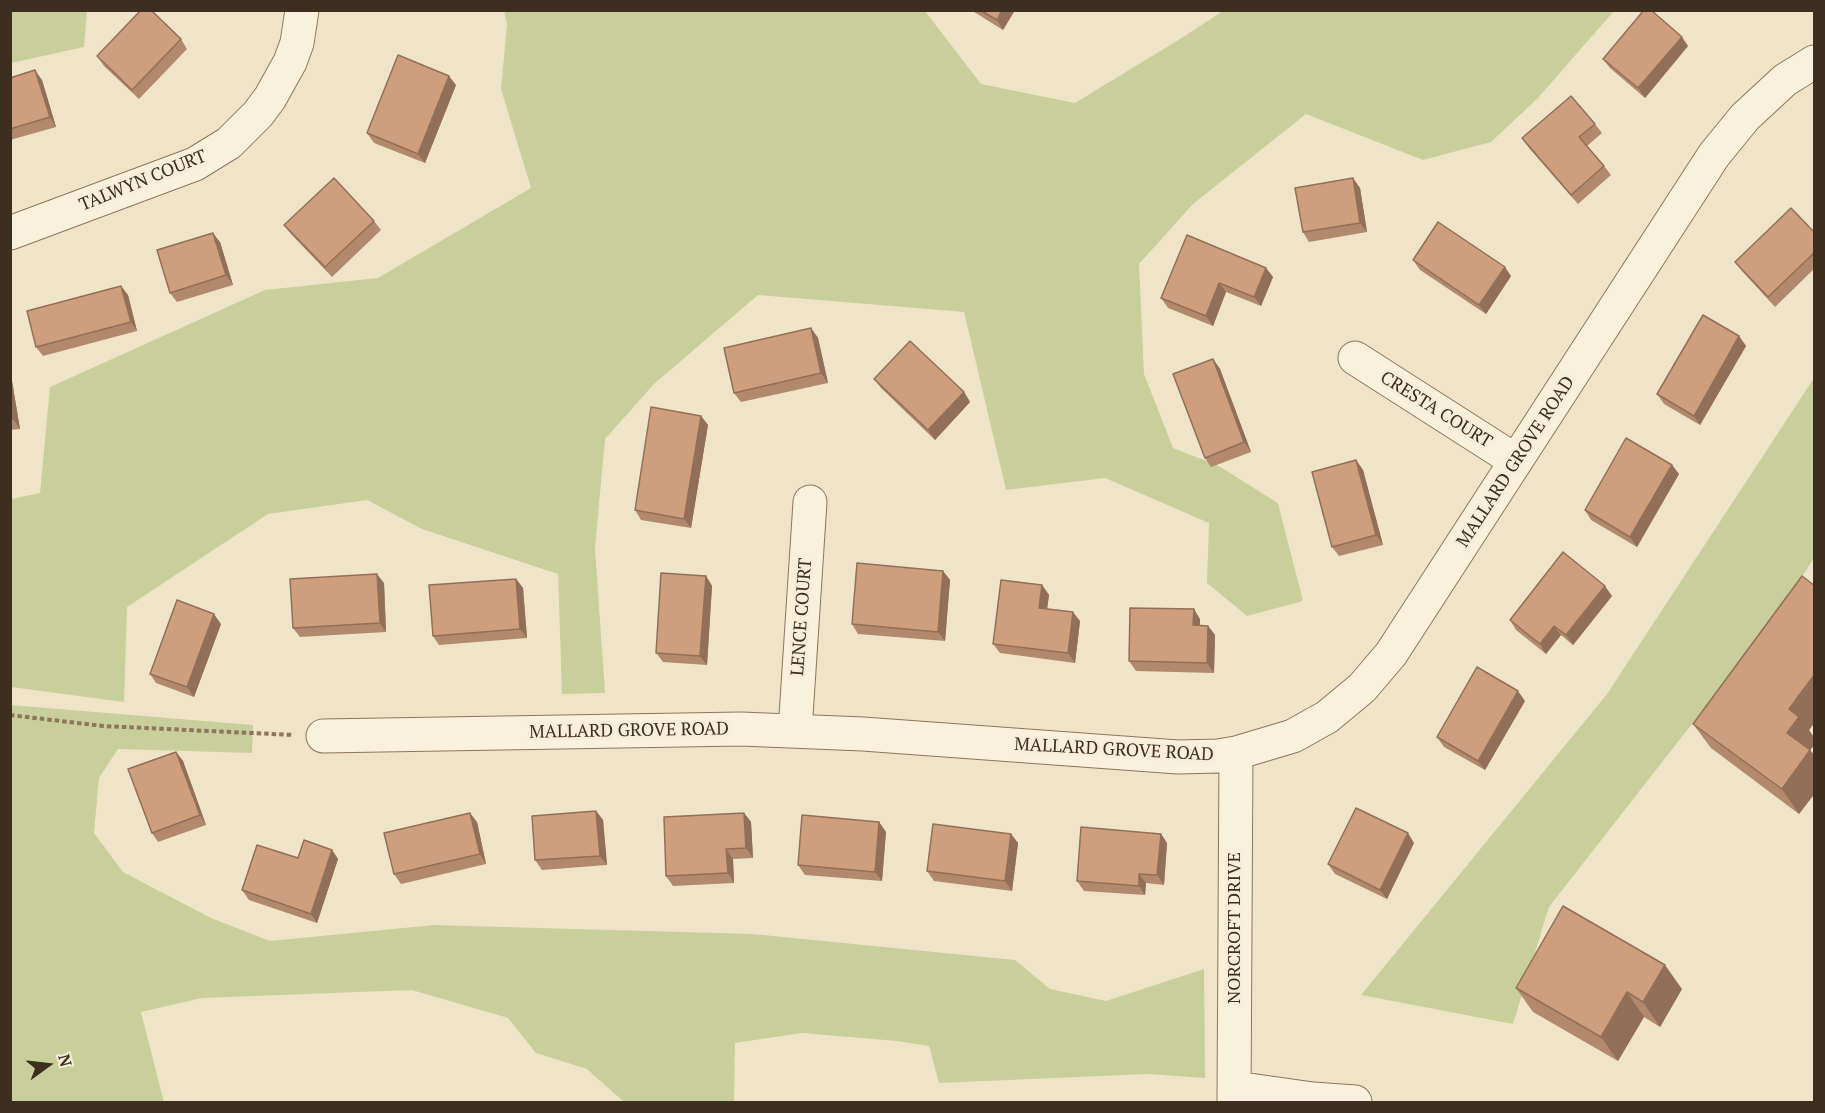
<!DOCTYPE html>
<html>
<head>
<meta charset="utf-8">
<style>
	body { margin:0 }
	#map { position:relative; width:1825px; height:1113px; overflow:hidden; background:#f0e4c8; font-family:"PT Serif",serif }
	canvas { display:block }
	.frame { position:absolute; inset:0; border:12px solid #3d2e20; pointer-events:none }
	.north { position:absolute; left:18px; top:1035px; width:60px; height:60px; -webkit-text-stroke:4px #f7eed8; paint-order:stroke; rotate:75deg; font-size:16px; font-weight:700; line-height:24px; text-align:center; color:#3d2e20 }
	.north::after { content:''; display:block; margin:auto; width:21px; height:27px; background:#3d2e20; clip-path:polygon(50% 0,100% 100%,50% 72%,0 100%) }
</style>
</head>
<body>
<div id="map">
<canvas width="1825" height="1113"></canvas>
<div class="frame"></div>
<div class="north">N</div>
</div>
<script>
const g = document.querySelector('canvas').getContext('2d');
g.lineJoin = 'round';
function fill(path, color) { g.fillStyle = color; g.fill(path, 'evenodd'); }
const poly = rows => new Path2D(rows.map(r => 'M' + r).join(''));
function trace(path, color, width, dash) { g.strokeStyle = color; g.lineWidth = width; g.lineCap = dash ? 'butt' : 'round'; g.setLineDash(dash || []); g.stroke(path); }
function label(font, color, halo, rows, align = 'center') {
  g.font = font + ' "PT Serif",serif'; g.lineWidth = 6; g.setLineDash([]); g.textBaseline = 'middle'; g.strokeStyle = halo; g.fillStyle = color; for (const [text, x, y, turn = 0] of rows) {
    g.save(); g.translate(x, y); g.rotate((+turn || 0) * Math.PI / 180); g.textAlign = isNaN(turn) ? turn : align; if (halo) g.strokeText(text, 0, 0); g.fillText(text, 0, 0); g.restore();
  }
}
fill(poly([
	[10,11,87,11,84,47,11,63],
	[504,11,925,11,981,84,1075,103,1180,39,1223,11,1614,11,1537,99,1491,142,1423,160,1306,114,1193,204,1139,264,1144,374,1173,448,1217,465,1278,503,1303,601,1247,616,1207,583,1209,523,1105,478,1006,490,964,312,758,295,654,384,605,439,595,548,605,693,562,694,558,574,422,529,367,500,268,514,127,607,124,702,11,687,11,499,40,493,50,387,265,290,378,278,531,188,501,89,507,24],
	[1814,378,1814,558,1780,611,1549,907,1513,1024,1361,995,1607,694],
	[10,705,253,725,252,753,118,749,99,778,94,833,123,872,211,918,270,941,434,925,753,934,1015,960,1050,989,1106,1001,1204,969,1205,1078,1148,1074,939,1083,929,1046,897,1041,802,1033,735,1043,734,1102,624,1102,587,1069,536,1053,508,1018,412,990,202,998,141,1012,164,1102,11,1102]
]), '#c9cf9b');
const minor = poly([
	[10,233,195,164,229,143,258,114,270,98,290,62,297,43,302,10],
	[1355,358,1516,461],
	[795,731,810,502],
	[323,736,741,729,863,734,1178,757,1218,756,1236,753,1293,736,1327,717,1362,688,1391,654,1714,155,1745,117,1785,80,1814,62],
	[1235,1088,1313,1099,1355,1102],
	[1234,1102,1236,753]
]);
trace(minor, '#8d765c', 35);
trace(poly([
	[10,715,103,726,294,735]
]), '#8d765c', 4, [4.5, 3]);
trace(minor, '#faf1dc', 33);
fill(poly([
	[971,10,1015,10,1003,30],
	[181,39,187,49,139,99,104,66,97,56],
	[1688,46,1645,98,1610,68,1603,59],
	[10,78,42,80,56,127,10,140],
	[456,85,425,163,374,143,367,133],
	[1595,124,1602,133,1587,146,1604,166,1611,175,1578,204,1529,148,1522,138],
	[1360,188,1367,232,1309,242,1303,232],
	[374,221,381,230,332,277,291,234,284,225],
	[1815,233,1815,268,1775,307,1742,271,1735,262],
	[220,242,233,285,177,302,170,293],
	[1413,260,1511,276,1486,314,1420,270],
	[1266,268,1273,277,1261,306,1226,292,1213,326,1168,308,1161,298],
	[121,286,128,295,137,331,43,356,36,347],
	[811,328,818,338,828,383,741,402,734,393],
	[1739,336,1746,346,1700,425,1664,404,1657,394],
	[1213,359,1220,369,1251,452,1211,467,1205,458],
	[10,369,20,429,10,430],
	[874,379,964,392,970,402,935,440,881,388],
	[701,416,708,425,691,528,641,520,635,510],
	[1356,460,1363,470,1383,545,1339,556,1332,547],
	[1672,465,1679,474,1637,547,1591,520,1585,510],
	[943,571,950,580,945,641,858,634,852,624],
	[706,576,712,586,707,665,663,662,656,653],
	[516,579,523,588,527,638,439,645,433,636],
	[384,583,386,632,300,637,293,628],
	[1042,585,1049,595,1047,609,1080,621,1075,663,1000,653,993,644],
	[1815,586,1815,722,1809,730,1815,739,1815,744,1810,750,1815,756,1815,793,1799,814,1711,748,1693,724],
	[1612,596,1573,645,1561,635,1546,654,1516,630,1510,620],
	[1200,619,1200,626,1208,626,1215,635,1214,673,1136,671,1129,661],
	[221,624,194,697,156,683,150,674],
	[1525,701,1485,770,1444,747,1437,737],
	[176,752,183,761,206,825,158,842,152,833],
	[596,811,603,820,607,865,542,870,535,860],
	[744,813,751,822,753,858,733,859,734,883,673,886,666,876],
	[477,822,486,864,401,884,394,874],
	[879,822,886,832,882,881,805,875,798,865],
	[1011,834,1018,843,1012,891,934,881,927,871],
	[1161,834,1167,843,1164,885,1146,883,1145,895,1084,891,1077,881],
	[1414,843,1387,899,1335,874,1328,864],
	[332,850,338,859,317,923,249,900,242,890,298,858],
	[1516,988,1682,989,1660,1027,1644,1017,1618,1061,1533,1012]
]), '#b2896c');
fill(poly([
	[1002,10,1015,10,1003,30,997,20],
	[1682,37,1688,46,1645,98,1638,88],
	[35,70,42,80,56,127,50,117],
	[449,76,456,85,425,163,418,154],
	[1353,178,1360,188,1367,232,1360,223],
	[213,233,220,242,233,285,226,275],
	[1505,267,1511,276,1486,314,1479,305],
	[1266,268,1273,277,1261,306,1254,297],
	[1219,283,1226,292,1213,326,1206,316],
	[121,286,128,295,137,331,131,322],
	[811,328,818,338,828,383,821,373],
	[1739,336,1746,346,1700,425,1694,416],
	[1213,359,1220,369,1251,452,1244,442],
	[10,369,20,429,13,419,10,401],
	[964,392,970,402,935,440,928,430],
	[701,416,708,425,691,528,684,519],
	[1356,460,1363,470,1383,545,1376,535],
	[1672,465,1679,474,1637,547,1630,537],
	[943,571,950,580,945,641,938,632],
	[377,574,384,583,386,632,380,623],
	[706,576,712,586,707,665,700,656],
	[516,579,523,588,527,638,520,629],
	[1042,585,1049,595,1046,617,1039,608],
	[1605,586,1612,596,1573,645,1566,635],
	[1194,609,1200,619,1200,635,1193,625],
	[1073,612,1080,621,1075,663,1068,653],
	[214,614,221,624,194,697,187,687],
	[1208,626,1215,635,1214,673,1207,663],
	[1554,626,1561,635,1546,654,1540,644],
	[1815,674,1815,722,1809,730,1815,739,1815,744,1804,758,1787,733,1789,709],
	[1518,691,1525,701,1485,770,1478,761],
	[1810,750,1815,756,1815,793,1799,814,1782,789],
	[176,752,183,761,206,825,200,815],
	[596,811,603,820,607,865,600,856],
	[470,813,477,822,486,864,480,854],
	[744,813,751,822,753,858,746,848],
	[879,822,886,832,882,881,875,872],
	[1408,833,1414,843,1387,899,1380,890],
	[1011,834,1018,843,1012,891,1005,881],
	[1161,834,1167,843,1164,885,1157,875],
	[726,849,733,859,734,883,728,873],
	[332,850,338,859,317,923,311,914],
	[1139,874,1146,883,1145,895,1139,886],
	[1665,965,1682,989,1660,1027,1643,1002],
	[1627,992,1644,1017,1618,1061,1601,1037]
]), '#916f58');
const building = poly([
	[141,10,151,10,181,39,132,90,97,56,141,10],
	[980,10,1002,10,997,20,980,10],
	[1644,10,1651,10,1682,37,1638,88,1603,59,1644,10],
	[398,55,449,76,418,154,367,133,398,55],
	[35,70,50,117,10,129,10,78,35,70],
	[1571,96,1595,124,1579,137,1604,166,1571,195,1522,138,1571,96],
	[334,178,374,221,325,267,284,225,334,178],
	[1353,178,1360,223,1303,232,1295,188,1353,178],
	[1791,208,1815,233,1815,252,1768,297,1735,262,1791,208],
	[1438,222,1505,267,1479,305,1413,260,1438,222],
	[213,233,226,275,170,293,157,250,213,233],
	[1187,235,1266,268,1254,297,1219,283,1206,316,1161,298,1187,235],
	[121,286,131,322,36,347,27,311,121,286],
	[1703,315,1739,336,1694,416,1657,394,1703,315],
	[811,328,821,373,734,393,724,348,811,328],
	[910,341,964,392,928,430,874,379,910,341],
	[1213,359,1244,442,1205,458,1173,374,1213,359],
	[10,401,13,419,10,420,10,401],
	[651,407,701,416,684,519,635,510,651,407],
	[1626,438,1672,465,1630,537,1585,510,1626,438],
	[1356,460,1376,535,1332,547,1312,472,1356,460],
	[1563,552,1605,586,1566,635,1554,626,1540,644,1510,620,1563,552],
	[857,563,943,571,938,632,852,624,857,563],
	[661,573,706,576,700,656,656,653,661,573],
	[377,574,380,623,293,628,290,579,377,574],
	[1802,576,1815,586,1815,674,1789,709,1799,717,1787,733,1810,750,1782,789,1693,724,1802,576],
	[516,579,520,629,433,636,429,585,516,579],
	[1001,580,1042,585,1039,608,1073,612,1068,653,993,644,1001,580],
	[177,600,214,614,187,687,150,674,177,600],
	[1130,608,1194,609,1193,625,1208,626,1207,663,1129,661,1130,608],
	[1477,667,1518,691,1478,761,1437,737,1477,667],
	[176,752,200,815,152,833,128,769,176,752],
	[1356,808,1408,833,1380,890,1328,864,1356,808],
	[596,811,600,856,535,860,532,816,596,811],
	[470,813,480,854,394,874,384,833,470,813],
	[744,813,746,848,726,849,728,873,666,876,664,817,744,813],
	[802,815,879,822,875,872,798,865,802,815],
	[933,824,1011,834,1005,881,927,871,933,824],
	[1081,827,1161,834,1157,875,1139,874,1139,886,1077,881,1081,827],
	[304,840,332,850,311,914,242,890,257,845,298,858,304,840],
	[1563,906,1665,965,1643,1002,1627,992,1601,1037,1516,988,1563,906]
]);
fill(building, '#cf9f7d');
trace(building, '#916f58', 1.5);
label('18px', '#3d2e20', '#f7eed8', [
	["TALWYN COURT",143,181,-22],
	["CRESTA COURT",1436,410,32],
	["MALLARD GROVE ROAD",1516,462,-57],
	["LENCE COURT",802,617,-86],
	["MALLARD GROVE ROAD",629,731,-1],
	["MALLARD GROVE ROAD",1114,750,3],
	["NORCROFT DRIVE",1235,928,-90]
]);
</script>
</body>
</html>
